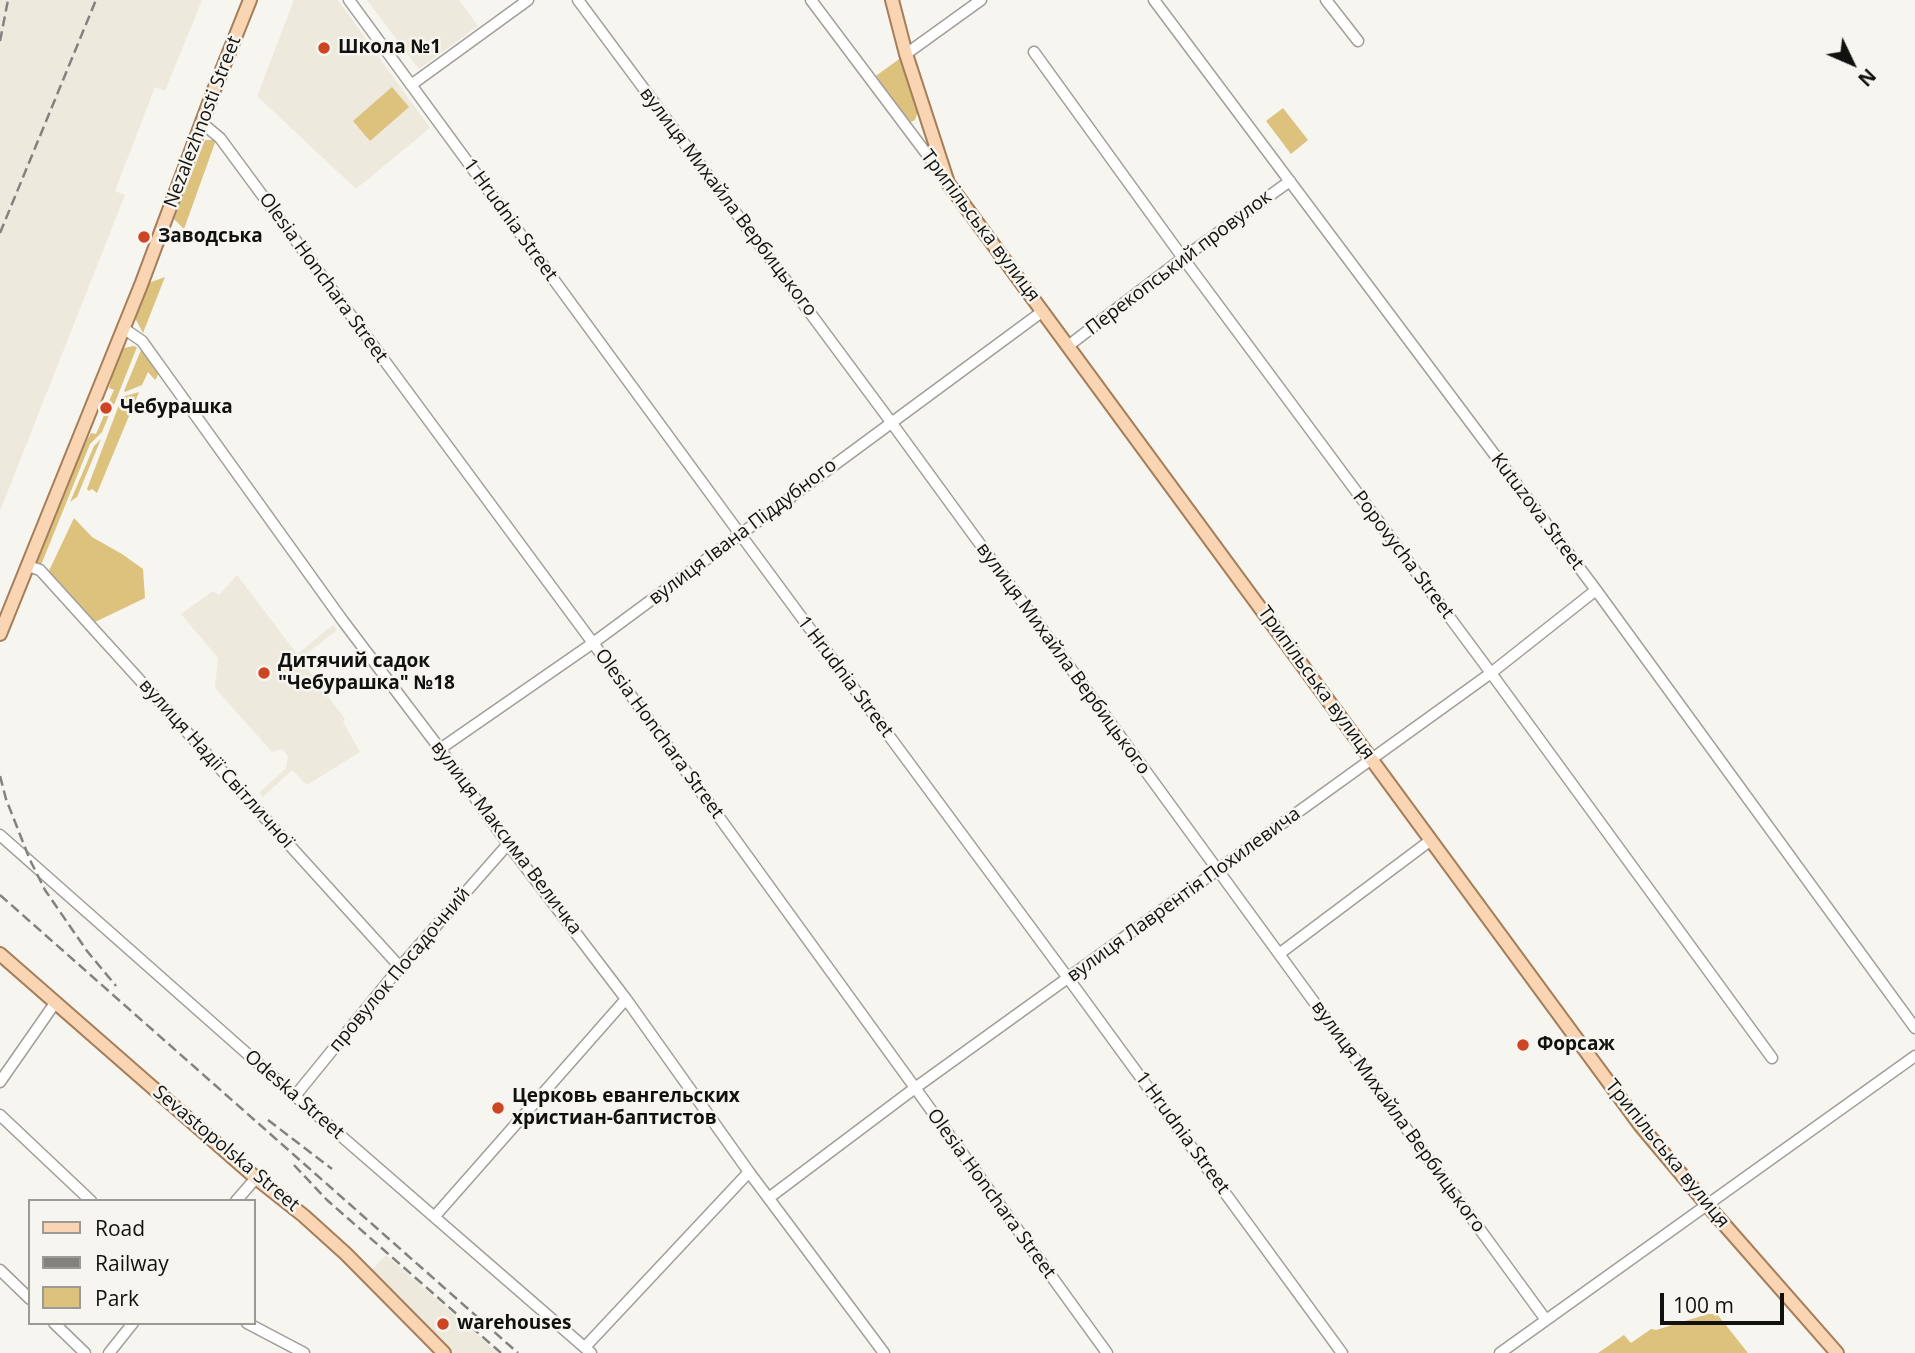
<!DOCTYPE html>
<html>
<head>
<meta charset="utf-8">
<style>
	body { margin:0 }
	#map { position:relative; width:1915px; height:1353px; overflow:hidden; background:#f7f5ef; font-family:"Open Sans",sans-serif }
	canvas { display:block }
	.legend { position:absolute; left:28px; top:1199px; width:228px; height:126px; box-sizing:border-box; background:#f7f5ef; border:2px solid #9b9a95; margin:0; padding:9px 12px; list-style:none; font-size:21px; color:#11110f }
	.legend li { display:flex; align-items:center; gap:14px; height:35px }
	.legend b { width:35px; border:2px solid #9b9a95 }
	.north { position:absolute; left:1817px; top:28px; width:70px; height:70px; -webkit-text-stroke:5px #f7f5ef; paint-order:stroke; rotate:134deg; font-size:19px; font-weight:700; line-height:28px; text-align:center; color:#11110f }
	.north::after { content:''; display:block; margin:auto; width:24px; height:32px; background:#11110f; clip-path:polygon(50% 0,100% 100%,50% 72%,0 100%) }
	.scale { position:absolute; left:1660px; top:1293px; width:124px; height:32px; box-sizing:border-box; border:4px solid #11110f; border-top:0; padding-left:9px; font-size:21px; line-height:24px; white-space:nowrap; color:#11110f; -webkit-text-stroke:5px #f7f5ef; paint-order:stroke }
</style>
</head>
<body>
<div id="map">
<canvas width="1915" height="1353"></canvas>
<ul class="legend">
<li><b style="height:9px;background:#f9d5b4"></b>Road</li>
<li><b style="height:9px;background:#83827e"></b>Railway</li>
<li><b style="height:19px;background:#ddc27e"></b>Park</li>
</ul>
<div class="north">N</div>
<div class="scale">100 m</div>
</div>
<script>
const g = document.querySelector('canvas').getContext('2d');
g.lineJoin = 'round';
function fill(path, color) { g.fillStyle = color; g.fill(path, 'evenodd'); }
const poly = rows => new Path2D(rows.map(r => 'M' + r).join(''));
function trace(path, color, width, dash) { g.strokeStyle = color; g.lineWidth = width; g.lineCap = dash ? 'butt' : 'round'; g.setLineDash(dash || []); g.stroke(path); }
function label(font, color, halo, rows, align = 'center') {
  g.font = font + ' "Open Sans",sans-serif'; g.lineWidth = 5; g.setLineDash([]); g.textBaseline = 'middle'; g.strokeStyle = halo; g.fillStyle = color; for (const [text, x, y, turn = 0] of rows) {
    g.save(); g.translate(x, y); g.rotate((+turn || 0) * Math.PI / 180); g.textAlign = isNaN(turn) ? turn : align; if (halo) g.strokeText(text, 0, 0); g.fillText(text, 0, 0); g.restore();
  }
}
fill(poly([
	[0,0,202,0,165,91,155,87,115,191,125,195,0,511],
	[294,0,338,0,430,128,356,189,257,96],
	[367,0,459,0,478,26,419,69],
	[237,575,297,654,333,625,337,630,300,659,345,719,343,722,360,752,307,785,292,770,263,797,259,793,286,768,288,756,282,749,272,752,215,688,218,658,181,614,213,591,219,595],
	[386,1255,498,1353,446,1353,367,1275]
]), '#eee9dd');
fill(poly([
	[902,57,918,111,915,120,911,122,905,118,873,78],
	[392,87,409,107,370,141,353,121],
	[1283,108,1308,140,1291,154,1266,121],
	[205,140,216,140,184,229,174,219],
	[165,277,143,333,135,318,146,284],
	[133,346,137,347,114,405,108,403,114,390,109,388,115,364,121,350,124,348],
	[141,350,148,356,158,374,157,377,155,380,148,372,142,385,125,392,124,391],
	[139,392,97,493,92,489,89,491,87,489,122,397],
	[105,413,109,415,102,432,90,444,41,565,36,563,84,445,91,433,96,434],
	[101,439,77,497,70,502,94,446],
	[74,518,92,537,122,554,143,569,145,598,95,622,47,575],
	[1708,1314,1717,1314,1748,1353,1598,1353,1624,1335,1631,1343,1651,1329,1656,1330]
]), '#ddc27e');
const minor = poly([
	[349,0,740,534,1068,978,1342,1353],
	[578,0,891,422,1546,1320],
	[811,0,944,177],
	[1154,0,1596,590,1915,1028],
	[1326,0,1358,41],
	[1034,52,1183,258,1491,673,1772,1058],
	[906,54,981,0],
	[411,85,528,0],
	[202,123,220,138,593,643,1107,1353],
	[123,328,142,341,343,621,440,749,508,844,626,999,749,1172,884,1353],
	[1068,346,1183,258,1290,181],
	[28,566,40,570,400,967],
	[440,749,593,643,1043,311],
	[0,835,295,1096,591,1353],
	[1279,954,1431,840],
	[0,1082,55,1003],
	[295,1096,400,967,508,844],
	[0,1115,91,1201],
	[770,1197,915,1088,1491,673,1596,590],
	[236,1201,256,1178],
	[435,1216,626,999],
	[0,1270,30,1299],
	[54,1323,85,1353],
	[247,1323,304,1353],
	[585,1347,749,1172],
	[109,1353,133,1323],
	[1500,1353,1915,1056]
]);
const major = poly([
	[892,0,906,54,948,183,1640,1125,1708,1206,1837,1353],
	[0,634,141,285,212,95,250,0],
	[0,954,256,1178,304,1216,346,1254,444,1353]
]);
trace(minor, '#a09e99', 13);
trace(major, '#a57e5a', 16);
trace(minor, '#fff', 10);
trace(major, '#f9d5b4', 12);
trace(poly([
	[0,41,8,0],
	[0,233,96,0],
	[0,776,6,799,30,860,45,890,87,951,116,986],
	[0,895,518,1353],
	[268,1120,332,1169],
	[294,1165,327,1200,501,1353]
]), '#83827e', 2.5, [10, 5]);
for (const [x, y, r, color] of [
	[324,48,7,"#ce4524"],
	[144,237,7,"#ce4524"],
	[106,408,7,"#ce4524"],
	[264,673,7,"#ce4524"],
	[1523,1045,7,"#ce4524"],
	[498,1108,7,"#ce4524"],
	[443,1324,7,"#ce4524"]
]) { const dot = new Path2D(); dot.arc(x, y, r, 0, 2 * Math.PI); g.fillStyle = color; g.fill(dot); trace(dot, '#f7f5ef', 2.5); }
label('bold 19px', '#11110f', '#f7f5ef', [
	["Школа №1",338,48],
	["Заводська",158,237],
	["Чебурашка",120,408],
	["Дитячий садок",278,662],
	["\"Чебурашка\" №18",278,684],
	["Форсаж",1537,1045],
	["Церковь евангельских",512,1097],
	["христиан-баптистов",512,1119],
	["warehouses",457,1324]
], 'left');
label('19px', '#11110f', '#f7f5ef', [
	["Nezalezhnosti Street",203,122,-69],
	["вулиця Михайла Вербицького",728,202,53],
	["1 Hrudnia Street",510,220,54],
	["Трипільська вулиця",980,226,53],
	["Перекопський провулок",1179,263,-37],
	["Olesia Honchara Street",323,278,54],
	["Kutuzova Street",1537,512,53],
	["вулиця Івана Піддубного",743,532,-37],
	["Popovycha Street",1403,555,53],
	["вулиця Михайла Вербицького",1063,659,54],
	["1 Hrudnia Street",845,677,53],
	["Трипільська вулиця",1316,683,54],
	["Olesia Honchara Street",659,734,54],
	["вулиця Надії Світличної",216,764,48],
	["вулиця Максима Величка",506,838,53],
	["вулиця Лаврентія Похилевича",1184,895,-36],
	["провулок Посадочний",400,970,-50],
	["Odeska Street",294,1095,41],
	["вулиця Михайла Вербицького",1398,1117,54],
	["1 Hrudnia Street",1182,1133,54],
	["Sevastopolska Street",226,1149,40],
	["Трипільська вулиця",1667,1154,51],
	["Olesia Honchara Street",991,1194,54]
]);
</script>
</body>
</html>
